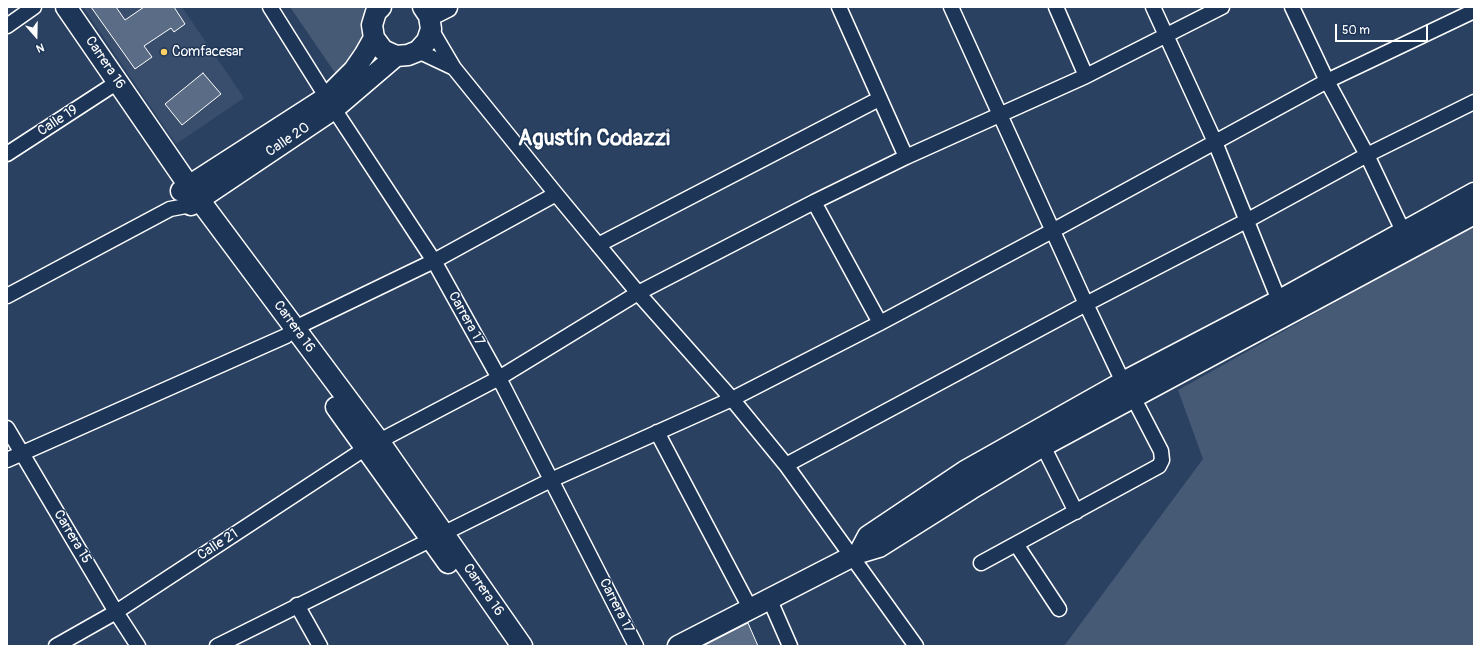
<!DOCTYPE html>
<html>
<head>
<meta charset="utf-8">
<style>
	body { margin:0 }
	#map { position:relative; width:1481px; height:653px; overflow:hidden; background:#2a4161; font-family:Pangolin,sans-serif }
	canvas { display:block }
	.frame { position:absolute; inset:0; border:8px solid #fff; pointer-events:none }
	.north { position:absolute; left:16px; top:16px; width:40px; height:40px; -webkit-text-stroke:3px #1d3557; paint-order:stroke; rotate:160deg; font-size:11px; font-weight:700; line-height:16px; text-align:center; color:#fff }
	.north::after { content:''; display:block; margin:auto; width:14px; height:18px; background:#fff; clip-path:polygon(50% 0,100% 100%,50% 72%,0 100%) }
	.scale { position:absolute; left:1335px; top:24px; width:93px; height:18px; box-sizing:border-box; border:2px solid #fff; border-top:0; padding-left:5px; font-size:12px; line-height:14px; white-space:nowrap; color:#fff; -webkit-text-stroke:3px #1d3557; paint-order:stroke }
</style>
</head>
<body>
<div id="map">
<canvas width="1481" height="653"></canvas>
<div class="frame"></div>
<div class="north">N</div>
<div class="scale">50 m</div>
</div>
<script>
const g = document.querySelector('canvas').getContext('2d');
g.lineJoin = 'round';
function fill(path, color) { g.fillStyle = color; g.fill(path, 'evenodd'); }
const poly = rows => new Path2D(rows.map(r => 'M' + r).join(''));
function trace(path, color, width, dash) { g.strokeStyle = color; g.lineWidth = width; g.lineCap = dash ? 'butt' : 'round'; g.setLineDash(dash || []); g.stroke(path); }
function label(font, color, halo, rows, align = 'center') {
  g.font = font + ' Pangolin,sans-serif'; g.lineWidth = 3; g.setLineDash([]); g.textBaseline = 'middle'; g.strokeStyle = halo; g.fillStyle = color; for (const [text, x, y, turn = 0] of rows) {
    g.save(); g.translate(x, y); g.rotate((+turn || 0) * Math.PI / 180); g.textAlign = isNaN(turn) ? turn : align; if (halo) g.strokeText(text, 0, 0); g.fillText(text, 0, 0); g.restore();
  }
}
fill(poly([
	[83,7,182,7,244,98,176,144]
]), '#394e6c');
fill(poly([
	[290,7,364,7,370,16,367,39,340,80],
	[1474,225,1474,646,1064,646,1203,459,1178,390]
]), '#465975');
const building = poly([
	[91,7,116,7,125,20,144,7,174,7,185,24,174,32,171,28,144,46,152,57,135,69,91,7],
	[203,73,221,94,182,125,165,104,203,73],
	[748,623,758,646,703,646,748,623]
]);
fill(building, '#5b6c86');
trace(building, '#fff', 1);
const street = poly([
	[270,7,334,109,434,261,499,378,636,646],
	[839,7,906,157],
	[951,7,1086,304,1123,382,1133,397,1161,451,1162,460,1159,466,981,563],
	[1056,7,1086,76],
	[1153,7,1215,142,1282,308],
	[1292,7,1327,81,1367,155,1403,231,1403,241],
	[7,26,34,7],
	[431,29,454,68,556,194,638,293,732,399,786,465,916,646],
	[418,51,454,68],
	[7,154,110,87],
	[814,202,880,323],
	[598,245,879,99],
	[7,296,170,209,191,205],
	[7,428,116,612,138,646],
	[657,432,750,608],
	[1043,446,1076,512],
	[7,460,286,336,295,328,434,261,556,194],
	[786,465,1086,304,1248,220,1367,155,1474,102],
	[1016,544,1059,609],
	[769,598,790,646],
	[297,605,320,646],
	[56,646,116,612,366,448,499,378,638,293,814,202,906,157,1086,76,1222,7],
	[217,646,551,480,732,399,880,323,1054,230,1327,81,1474,11]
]);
const secondary = poly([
	[66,7,189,186,379,441,522,646],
	[381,7,376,12,372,25,374,38,383,50,396,56,408,55,418,51,427,41,431,29,429,16,423,7],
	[429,16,447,7],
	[181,191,327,97,354,70,365,54,374,38],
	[191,205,334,109,396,56],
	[336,407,448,563],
	[859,553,868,536,965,471,1123,382,1278,301,1474,193],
	[678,646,859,553,879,547,971,489,1043,446,1474,214]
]);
trace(street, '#fff', 17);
trace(secondary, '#fff', 23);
trace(street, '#1d3557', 14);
trace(secondary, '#1d3557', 20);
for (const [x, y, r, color] of [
	[164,52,4,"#ffd166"]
]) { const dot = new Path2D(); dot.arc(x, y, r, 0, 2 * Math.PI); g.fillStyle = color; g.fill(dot); trace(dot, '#1d3557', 1.5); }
label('14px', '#fff', '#1d3557', [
	["Comfacesar",172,52]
], 'left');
label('14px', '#fff', '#1d3557', [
	["Carrera 16",105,63,56],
	["Calle 19",58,121,-33],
	["Calle 20",288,140,-34],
	["Carrera 17",466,319,61],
	["Carrera 16",294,327,54],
	["Carrera 15",72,537,59],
	["Calle 21",218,545,-33],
	["Carrera 16",483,590,55],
	["Carrera 17",616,606,63]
]);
label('bold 22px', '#fff', '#1d3557', [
	["Agustín Codazzi",594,139]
]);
</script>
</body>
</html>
